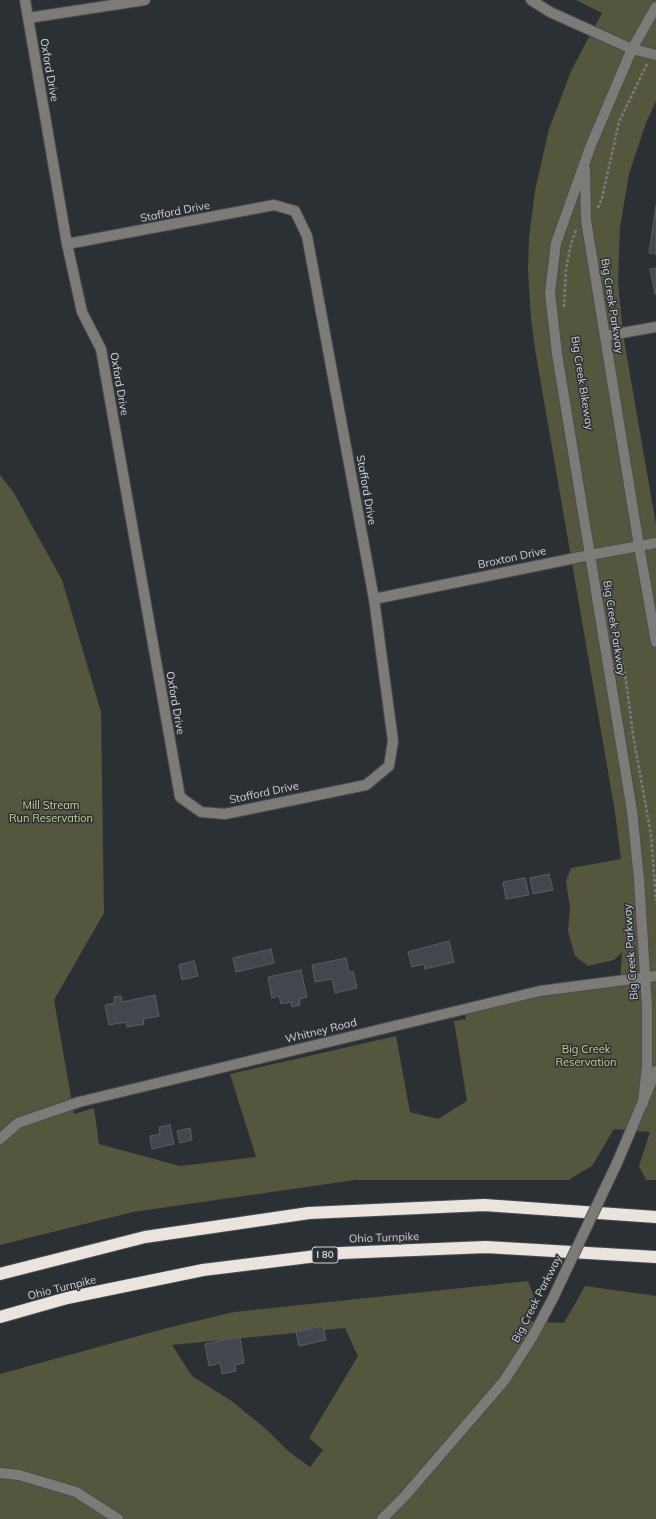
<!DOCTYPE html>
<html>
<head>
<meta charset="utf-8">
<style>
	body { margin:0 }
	canvas { display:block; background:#2b3035 }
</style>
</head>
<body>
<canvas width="656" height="1519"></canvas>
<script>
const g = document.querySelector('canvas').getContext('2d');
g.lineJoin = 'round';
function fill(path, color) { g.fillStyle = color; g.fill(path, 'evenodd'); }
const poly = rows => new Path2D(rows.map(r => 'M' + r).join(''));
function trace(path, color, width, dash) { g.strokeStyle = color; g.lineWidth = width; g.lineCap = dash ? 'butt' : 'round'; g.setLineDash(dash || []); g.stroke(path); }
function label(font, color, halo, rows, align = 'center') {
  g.font = font + ' Mulish,sans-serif'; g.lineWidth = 3; g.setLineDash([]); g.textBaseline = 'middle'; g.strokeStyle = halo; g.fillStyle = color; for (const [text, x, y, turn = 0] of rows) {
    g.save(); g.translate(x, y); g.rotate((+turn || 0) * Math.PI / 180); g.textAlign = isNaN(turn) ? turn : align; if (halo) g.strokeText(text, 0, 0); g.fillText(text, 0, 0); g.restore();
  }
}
fill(poly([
	[576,0,656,0,656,101,646,123,629,174,620,227,618,281,623,334,656,525,656,1180,646,1180,639,1166,650,1132,614,1129,592,1166,568,1180,355,1180,133,1212,0,1245,0,475,14,493,62,580,101,712,104,913,54,1000,74,1114,94,1108,99,1144,180,1166,256,1157,230,1074,396,1036,410,1112,438,1119,467,1101,454,1021,466,1019,464,1009,549,989,620,983,622,952,614,960,588,966,575,956,568,931,570,908,566,881,571,868,621,859,615,812,535,349,531,318,528,270,529,238,535,191,549,129,572,69,602,13],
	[528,1281,534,1297,522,1321,564,1323,585,1286,656,1296,656,1519,0,1519,0,1374,167,1328,234,1312],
	[345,1328,358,1356,309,1438,323,1450,310,1467,288,1451,267,1430,233,1402,192,1376,172,1345]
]), '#54563e');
const building = poly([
	[656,206,656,254,649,253,656,206],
	[656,268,656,294,655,294,650,269,656,268],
	[549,874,553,890,533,894,530,878,549,874],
	[525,878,529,895,506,899,503,882,525,878],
	[449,941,454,962,425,969,424,964,412,967,408,952,449,941],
	[271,949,274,963,236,972,233,958,271,949],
	[346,958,349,972,353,971,357,988,335,993,332,979,315,982,312,965,346,958],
	[194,961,198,976,182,980,179,965,194,961],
	[301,970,307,997,299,999,300,1005,292,1007,291,1002,281,1004,279,996,272,998,268,977,301,970],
	[155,995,159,1016,143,1019,144,1024,127,1027,126,1022,109,1025,105,1005,115,1003,114,997,121,996,122,1002,155,995],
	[170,1125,174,1144,152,1149,150,1136,160,1134,159,1127,170,1125],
	[190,1128,192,1140,180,1143,177,1131,190,1128],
	[323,1326,326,1340,299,1346,296,1332,323,1326],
	[240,1337,244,1363,235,1365,236,1371,222,1374,220,1363,209,1366,205,1344,240,1337]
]);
fill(building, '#41474c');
trace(building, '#585e63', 1);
const minor = poly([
	[25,0,67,244,82,312,101,349,180,797,201,812,225,814,366,785,389,766,393,741,374,599,307,236,295,211,274,205,67,244],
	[531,0,550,12,632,49,656,55],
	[28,18,145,0],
	[585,169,586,220,639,546,656,642],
	[605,336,656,327],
	[374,599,590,555,656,543],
	[643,1103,647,1065,647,1007,639,879,632,811,557,354,550,293,556,243,591,145,632,49,656,7],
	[0,1139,18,1123,79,1102,540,991,656,976],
	[617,1163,656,1071],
	[0,1473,19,1475,76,1492,118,1519],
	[382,1519,404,1497,504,1381,533,1336,553,1298]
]);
const highway = poly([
	[0,1274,145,1237,309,1213,484,1205,656,1217],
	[0,1317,67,1298,203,1270,341,1253,486,1247,656,1257]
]);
trace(minor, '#494e52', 12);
trace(highway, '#494e52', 14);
trace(poly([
	[598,208,602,198,619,122,647,64],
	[564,307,566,269,571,244,576,230],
	[607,583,627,687,633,735,651,835,656,901]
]), '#787c80', 2.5, [3, 2]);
trace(minor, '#7d7b78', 10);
trace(highway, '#eae4dd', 12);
const minorBridge = poly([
	[553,1298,617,1163]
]);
trace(minorBridge, '#494e52', 12, []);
trace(minorBridge, '#7d7b78', 10);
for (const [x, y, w] of [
	[325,1255,26]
]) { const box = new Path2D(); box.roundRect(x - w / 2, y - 8, w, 16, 3); g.fillStyle = '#2b3035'; g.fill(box); trace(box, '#d0d4d7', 1); }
label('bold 10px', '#d0d4d7', null, [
	["I 80",325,1255]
]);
label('11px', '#d0d4d7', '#2b3035', [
	["Oxford Drive",49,70,80],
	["Stafford Drive",175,212,-11],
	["Big Creek Parkway",612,306,81],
	["Big Creek Bikeway",582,383,81],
	["Oxford Drive",119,384,80],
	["Stafford Drive",366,490,80],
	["Broxton Drive",512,558,-12],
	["Big Creek Parkway",614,628,81],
	["Oxford Drive",175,703,80],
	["Stafford Drive",264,793,-12],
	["Big Creek Parkway",631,952,-94],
	["Whitney Road",321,1031,-14],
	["Ohio Turnpike",384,1238,-2],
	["Ohio Turnpike",62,1288,-14],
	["Big Creek Parkway",537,1299,-63]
]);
label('11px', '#cbd08d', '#2b3035', [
	["Mill Stream",51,806],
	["Run Reservation",51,819],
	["Big Creek",586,1050],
	["Reservation",586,1063]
]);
</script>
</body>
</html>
